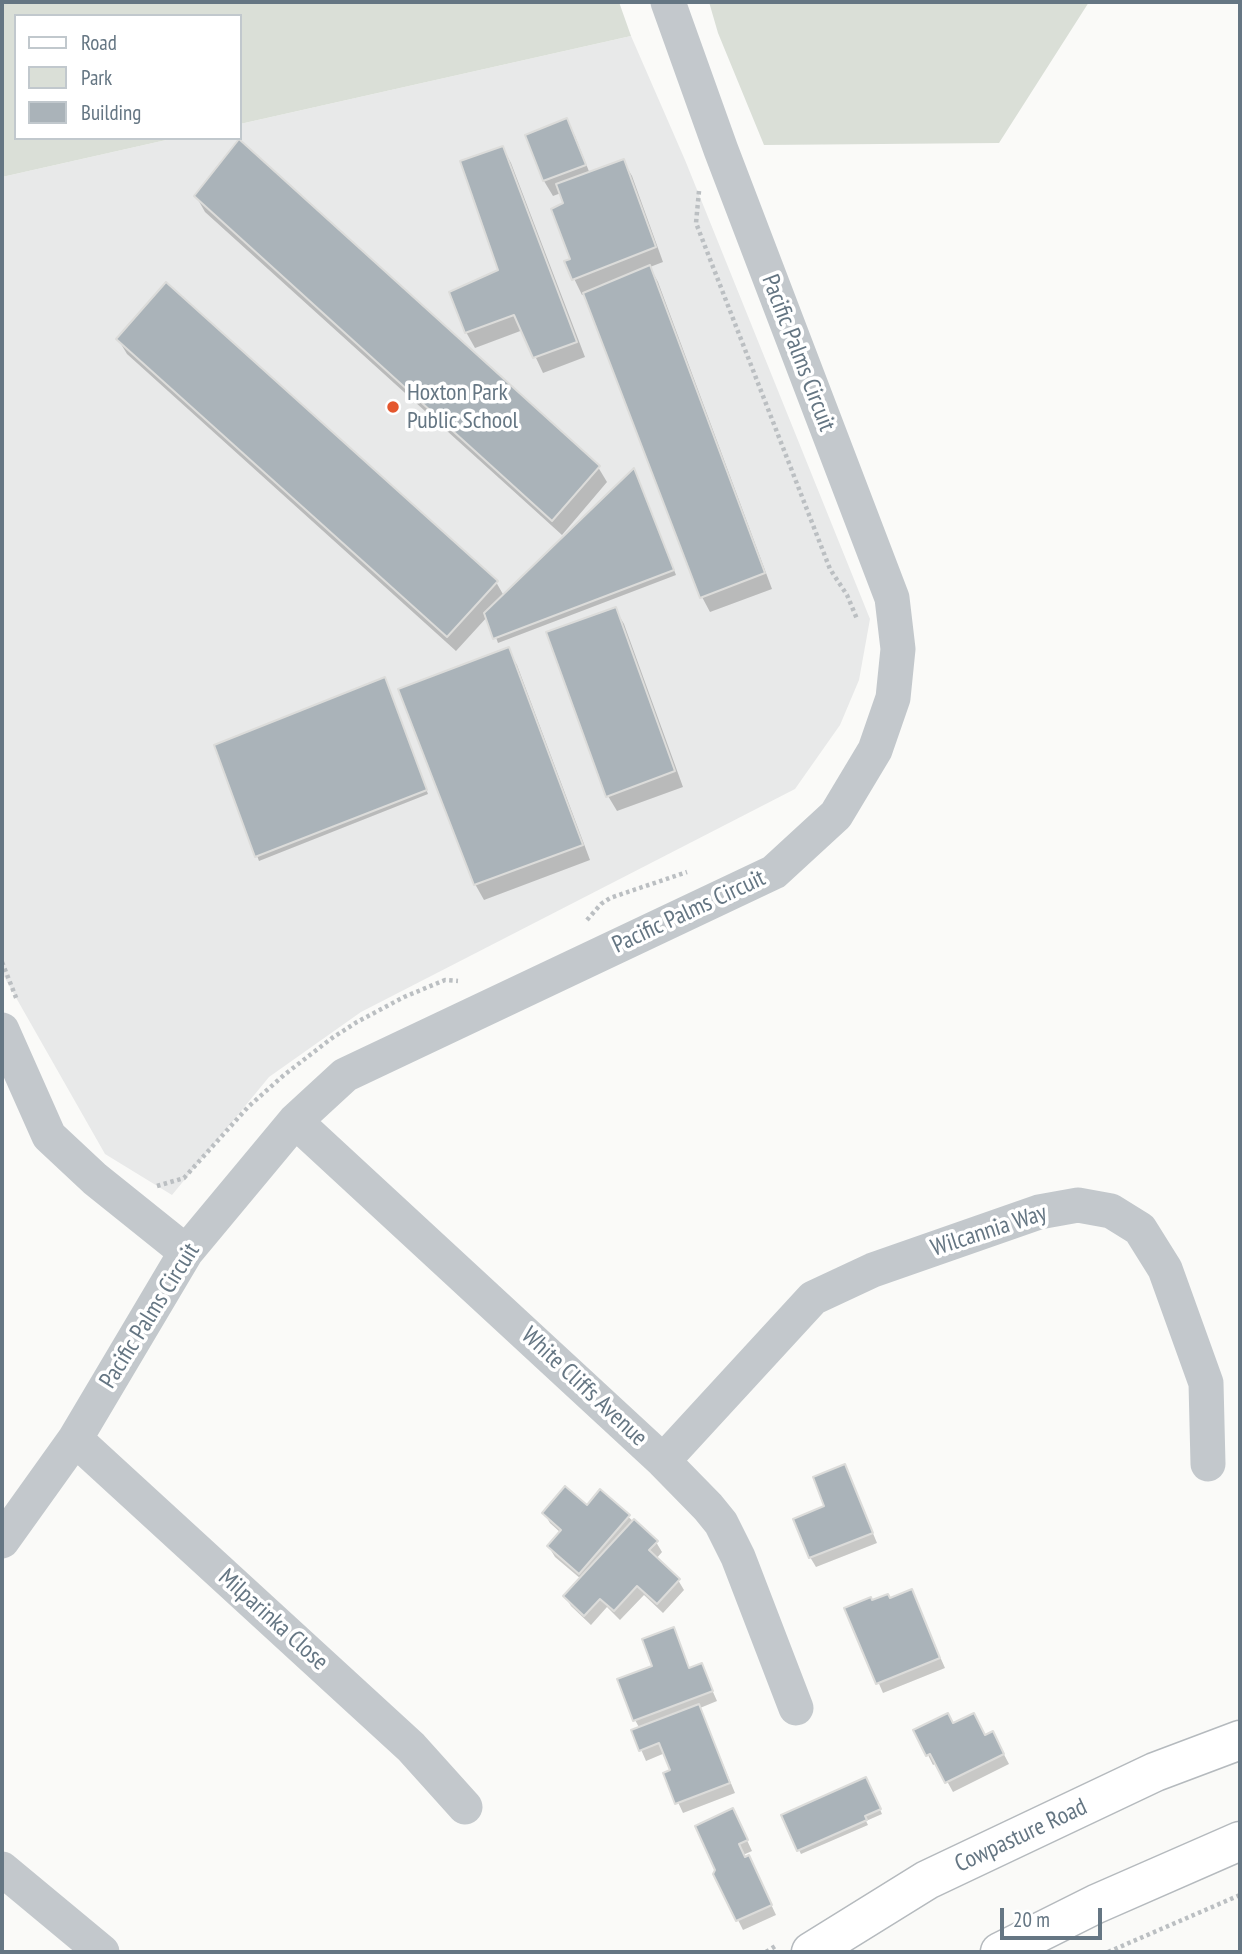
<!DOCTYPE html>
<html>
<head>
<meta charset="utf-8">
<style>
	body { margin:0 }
	#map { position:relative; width:1242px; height:1954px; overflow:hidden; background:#fafaf8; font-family:"PT Sans Narrow",sans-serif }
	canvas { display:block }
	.frame { position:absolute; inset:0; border:4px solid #657683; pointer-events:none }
	.legend { position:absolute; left:14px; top:14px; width:228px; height:126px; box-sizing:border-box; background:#fff; border:2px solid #c1c8cd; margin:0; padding:9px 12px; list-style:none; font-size:21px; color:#657683 }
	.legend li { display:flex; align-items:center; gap:14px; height:35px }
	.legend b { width:35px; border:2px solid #c1c8cd }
	.scale { position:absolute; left:1000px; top:1908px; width:102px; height:32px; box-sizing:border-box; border:4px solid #657683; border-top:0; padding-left:9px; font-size:21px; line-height:24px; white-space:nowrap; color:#657683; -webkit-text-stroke:5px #fff; paint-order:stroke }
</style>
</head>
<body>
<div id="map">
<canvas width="1242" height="1954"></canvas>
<div class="frame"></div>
<ul class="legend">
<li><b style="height:9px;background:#fff"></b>Road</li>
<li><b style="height:19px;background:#dadfd7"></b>Park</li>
<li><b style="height:19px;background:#aab3b9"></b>Building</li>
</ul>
<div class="scale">20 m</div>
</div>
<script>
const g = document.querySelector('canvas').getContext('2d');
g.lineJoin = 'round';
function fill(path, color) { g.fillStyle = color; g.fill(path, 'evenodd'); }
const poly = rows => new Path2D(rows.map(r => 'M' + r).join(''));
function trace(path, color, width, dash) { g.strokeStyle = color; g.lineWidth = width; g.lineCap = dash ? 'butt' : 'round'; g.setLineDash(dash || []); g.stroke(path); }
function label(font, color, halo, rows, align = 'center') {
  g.font = font + ' "PT Sans Narrow",sans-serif'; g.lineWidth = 7; g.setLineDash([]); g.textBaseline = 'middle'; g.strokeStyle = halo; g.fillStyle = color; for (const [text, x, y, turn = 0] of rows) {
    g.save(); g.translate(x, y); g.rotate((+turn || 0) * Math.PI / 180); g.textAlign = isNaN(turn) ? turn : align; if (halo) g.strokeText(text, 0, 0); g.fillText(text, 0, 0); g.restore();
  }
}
fill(poly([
	[631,36,685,160,870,619,859,680,840,725,795,789,361,1012,269,1077,172,1195,105,1154,2,973,2,177,175,138,240,138,240,124]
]), '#e8e9e9');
fill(poly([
	[2,2,619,2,631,36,240,124,240,16,16,16,16,138,175,138,2,177],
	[709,2,1089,2,999,143,764,145,718,33]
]), '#dadfd7');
fill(poly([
	[566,120,575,136,590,174,623,161,632,176,663,262,650,267,658,282,772,589,710,612,702,597,585,294,582,295,566,262,572,260,566,204,561,193,553,196,544,181,528,136],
	[503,148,511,163,585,357,543,373,523,330,475,348,466,332,500,271],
	[196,196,598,467,607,482,562,535,205,212],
	[118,339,496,582,504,596,636,475,676,575,498,643,488,616,456,651,127,354],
	[615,609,624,624,683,787,617,811,608,796],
	[508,649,517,665,590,860,484,900,475,884],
	[387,683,428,794,259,861,216,746],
	[845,1466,877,1543,816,1567,810,1557,827,1507],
	[601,1492,656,1542,662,1552,656,1559,678,1580,684,1590,663,1613,644,1595,620,1620,607,1607,591,1625,571,1606,565,1596,581,1579,555,1557,549,1547,561,1533,550,1523,544,1513,587,1507],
	[911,1591,945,1668,883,1693,847,1609,872,1602,890,1601],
	[679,1640,690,1670,701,1665,717,1701,700,1708,735,1793,683,1813,665,1774,672,1771,665,1753,646,1761,633,1731,640,1729,635,1720,654,1667],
	[953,1725,998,1743,1009,1764,953,1792,937,1763,933,1765,928,1755],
	[868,1783,882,1814,866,1821,868,1825,801,1854,799,1850],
	[738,1821,752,1851,743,1855,754,1868,776,1915,743,1930,715,1874]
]), '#0003');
const building = poly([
	[567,118,586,165,543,181,525,135,567,118],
	[239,139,600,466,552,521,194,196,239,139],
	[503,146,577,342,533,358,514,315,465,333,449,292,498,270,460,161,503,146],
	[624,159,656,247,572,280,564,261,570,259,551,209,563,203,556,184,624,159],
	[650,265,765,573,700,598,583,293,650,265],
	[166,282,498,581,447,637,116,339,166,282],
	[634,468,674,570,493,639,484,613,634,468],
	[616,607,675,771,606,797,546,632,616,607],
	[509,647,583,845,474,885,398,689,509,647],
	[385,677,427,790,255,857,214,745,385,677],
	[845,1464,873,1533,809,1558,793,1519,824,1506,813,1477,845,1464],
	[565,1486,587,1505,600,1489,630,1515,579,1574,547,1546,561,1530,542,1513,565,1486],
	[634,1519,658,1541,649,1550,680,1579,657,1604,637,1586,614,1611,600,1599,584,1616,563,1596,634,1519],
	[912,1589,940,1658,876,1684,844,1608,871,1597,872,1600,888,1594,890,1598,912,1589],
	[674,1627,689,1668,702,1663,713,1691,633,1721,617,1679,652,1666,642,1639,674,1627],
	[699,1704,730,1783,675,1804,663,1773,670,1770,659,1743,639,1751,631,1730,699,1704],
	[948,1713,953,1723,974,1713,985,1735,993,1731,1004,1754,945,1783,930,1754,926,1756,913,1730,948,1713],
	[866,1777,881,1809,865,1816,867,1820,797,1851,781,1815,866,1777],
	[733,1808,748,1840,739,1844,745,1857,749,1855,772,1905,736,1921,713,1874,715,1870,695,1826,733,1808]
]);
fill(building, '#aab3b9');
trace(building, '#dcdcda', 2);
const major = poly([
	[811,1952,927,1880,1155,1772,1240,1740],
	[1000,1952,1096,1904,1240,1841]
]);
trace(major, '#b5babe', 41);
trace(poly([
	[699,191,696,223,830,569,847,595,857,619],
	[587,920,601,904,610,898,687,872],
	[2,962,17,1000],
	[157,1186,184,1178,248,1107,284,1075,332,1038,357,1022,404,997,445,980,458,981],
	[766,1952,777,1945],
	[1108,1952,1240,1895]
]), '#bbbfc2', 4.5, [3.5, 3.5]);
trace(poly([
	[2,1030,49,1136,95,1179,186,1252],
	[295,1121,663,1461,708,1507,721,1523,738,1557,796,1708],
	[75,1439,411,1747,465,1807],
	[663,1461,813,1298,873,1270,1039,1212,1078,1205,1111,1211,1140,1229,1165,1269,1206,1383,1208,1464],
	[2,1541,75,1439,186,1252,295,1121,345,1075,774,872,836,815,875,750,893,698,898,649,892,598,721,150,668,2],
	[2,1869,102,1952]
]), '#c3c8cc', 35);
trace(major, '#fff', 38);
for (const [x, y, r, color] of [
	[393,407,7,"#e4572e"]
]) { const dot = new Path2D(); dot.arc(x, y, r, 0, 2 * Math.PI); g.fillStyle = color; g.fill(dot); trace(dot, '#fff', 2.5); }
label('24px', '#657683', '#fff', [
	["Pacific Palms Circuit",798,353,69],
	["Pacific Palms Circuit",689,912,-25],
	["Wilcannia Way",989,1231,-18],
	["Pacific Palms Circuit",150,1316,-58],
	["White Cliffs Avenue",584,1387,43],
	["Milparinka Close",273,1620,42],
	["Cowpasture Road",1021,1836,-25]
]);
label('24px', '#657683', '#fff', [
	["Hoxton Park",407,393],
	["Public School",407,421]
], 'left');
</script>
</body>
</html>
